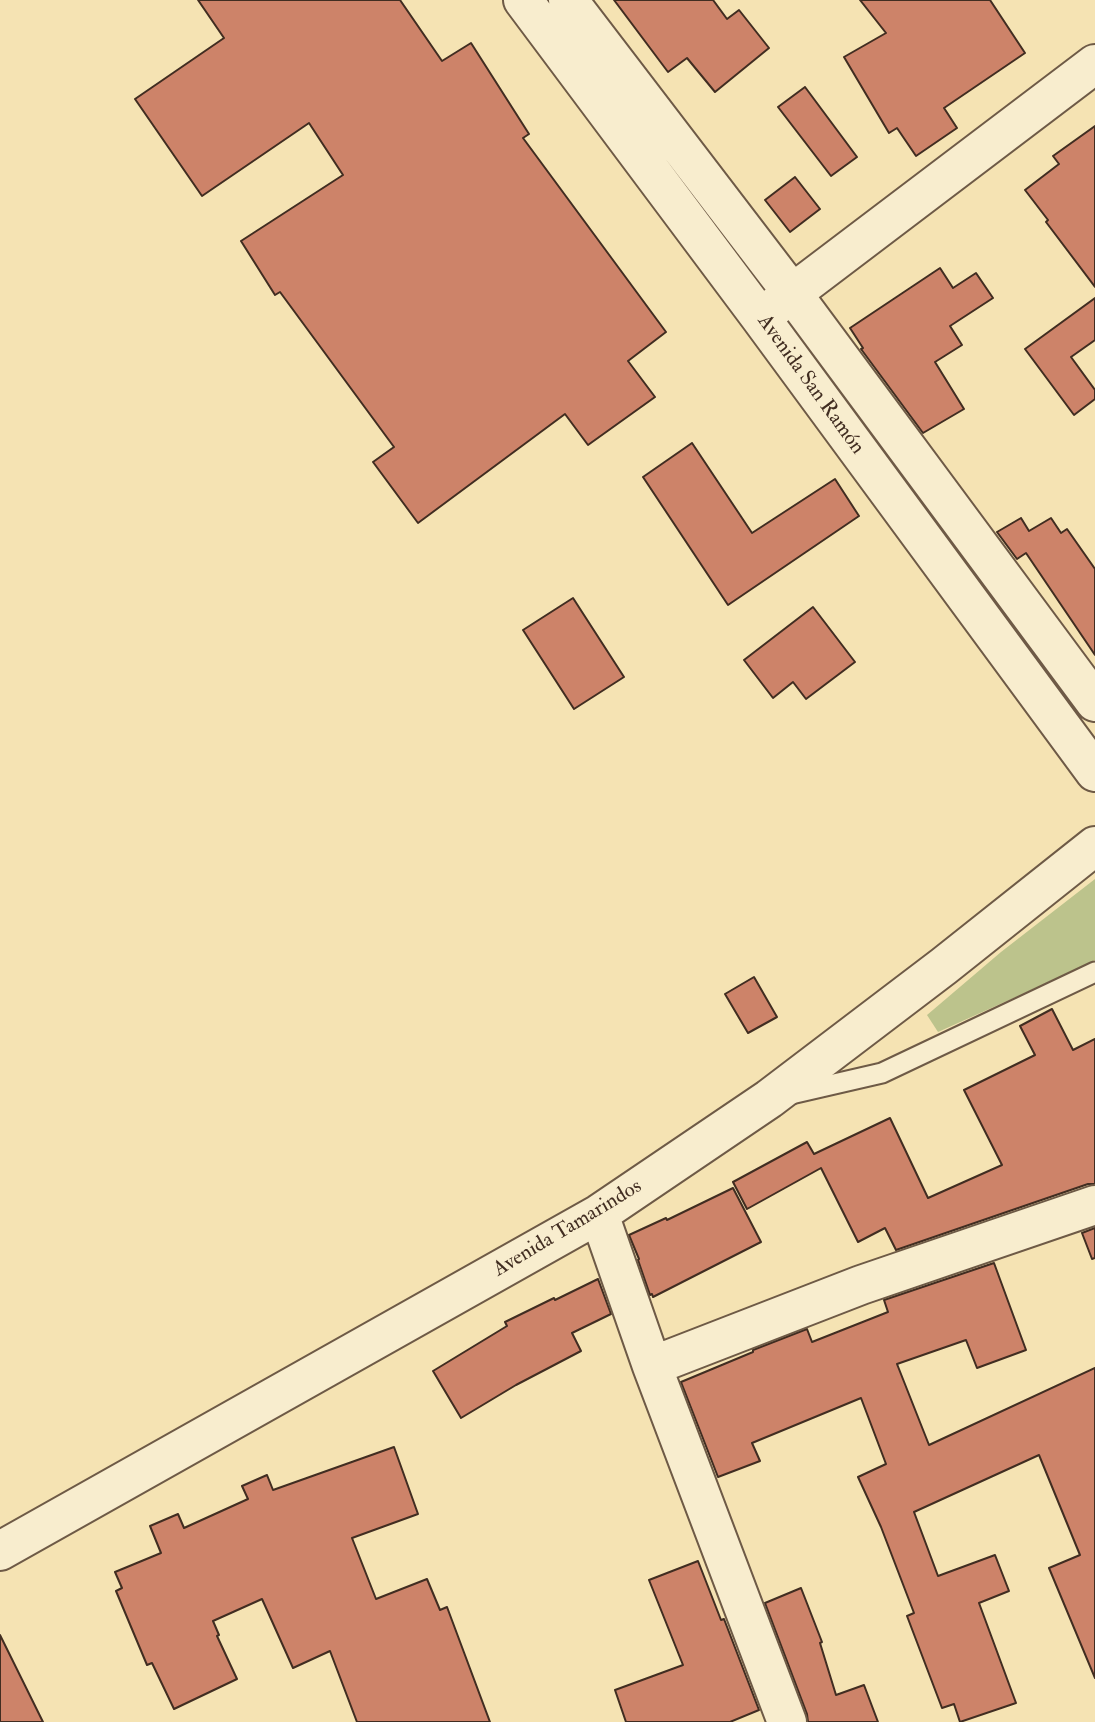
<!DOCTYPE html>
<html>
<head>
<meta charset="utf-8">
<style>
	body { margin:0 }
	canvas { display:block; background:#f5e3b3 }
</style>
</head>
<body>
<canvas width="1095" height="1722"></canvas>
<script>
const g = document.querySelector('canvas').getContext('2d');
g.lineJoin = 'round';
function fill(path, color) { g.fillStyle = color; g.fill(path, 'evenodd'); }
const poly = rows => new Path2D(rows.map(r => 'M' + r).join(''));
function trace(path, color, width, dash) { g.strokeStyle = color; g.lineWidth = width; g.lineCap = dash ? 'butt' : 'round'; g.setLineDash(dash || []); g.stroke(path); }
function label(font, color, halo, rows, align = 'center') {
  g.font = font + ' "IM FELL Double Pica",serif'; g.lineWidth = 5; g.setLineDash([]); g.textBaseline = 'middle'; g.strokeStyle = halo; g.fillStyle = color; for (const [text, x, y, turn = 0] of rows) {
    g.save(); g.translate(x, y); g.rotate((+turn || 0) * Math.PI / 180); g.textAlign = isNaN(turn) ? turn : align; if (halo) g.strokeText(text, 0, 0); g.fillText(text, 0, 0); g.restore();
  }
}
fill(poly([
	[1095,879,1095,960,1018,996,938,1032,927,1015,1001,952]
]), '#bcc38c');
const building = poly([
	[198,0,400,0,442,61,471,43,529,134,523,138,666,332,628,361,655,397,588,445,565,414,418,523,373,462,394,447,280,292,275,295,241,241,343,175,309,123,202,196,135,99,224,38,198,0],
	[614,0,713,0,727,19,739,10,769,48,715,92,687,58,668,72,614,0],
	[860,0,990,0,1025,53,944,108,957,128,916,156,897,128,889,133,844,57,886,33,860,0],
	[805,87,857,157,831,176,778,107,805,87],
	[1095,126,1095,287,1046,222,1048,220,1025,190,1059,164,1053,156,1095,126],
	[795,177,820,209,790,232,765,200,795,177],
	[940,268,953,288,976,273,993,298,950,326,962,345,935,362,964,409,923,433,861,349,863,348,850,328,940,268],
	[1095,298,1095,340,1071,357,1095,390,1095,399,1074,415,1025,349,1095,298],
	[692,443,752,533,835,479,859,516,728,605,643,477,692,443],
	[1021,518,1029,531,1051,518,1061,533,1067,529,1095,569,1095,655,1026,553,1017,559,997,532,1021,518],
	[573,598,624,677,574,709,523,630,573,598],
	[813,607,855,662,806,699,793,682,773,698,744,660,813,607],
	[754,977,777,1017,748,1033,725,994,754,977],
	[1052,1009,1073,1050,1095,1039,1095,1184,1088,1184,896,1250,885,1228,858,1242,821,1168,747,1209,733,1182,807,1142,814,1154,890,1118,928,1198,1002,1165,964,1090,1035,1055,1020,1026,1052,1009],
	[733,1188,761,1242,653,1297,652,1294,650,1295,638,1260,639,1259,629,1235,666,1218,667,1220,733,1188],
	[1095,1228,1095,1258,1092,1259,1082,1233,1095,1228],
	[994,1263,1026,1350,977,1368,966,1340,897,1364,929,1445,1095,1368,1095,1678,1049,1568,1080,1555,1039,1455,914,1512,938,1576,995,1555,1009,1591,979,1603,1016,1703,960,1722,954,1704,942,1708,907,1616,914,1613,881,1527,858,1477,886,1464,861,1398,752,1443,760,1461,718,1477,681,1382,753,1352,753,1350,807,1329,812,1342,888,1312,884,1300,994,1263],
	[598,1279,611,1314,572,1333,581,1351,516,1385,461,1418,433,1371,507,1326,505,1322,554,1298,555,1300,598,1279],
	[394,1447,418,1514,352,1538,376,1599,427,1579,440,1610,447,1607,490,1722,357,1722,330,1651,293,1668,262,1599,213,1621,219,1635,217,1636,237,1679,174,1709,152,1663,147,1665,116,1591,122,1588,115,1572,161,1553,150,1526,178,1514,184,1528,248,1499,242,1486,267,1475,273,1490,394,1447],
	[698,1561,721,1620,724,1619,759,1710,730,1722,626,1722,615,1690,683,1665,649,1580,698,1561],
	[801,1588,822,1642,820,1643,836,1695,864,1685,878,1722,808,1722,807,1714,765,1603,801,1588],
	[0,1635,43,1722,0,1722,0,1635]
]);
fill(building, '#cd8369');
trace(building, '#412d21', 2);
const service = poly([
	[791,1094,882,1073,1095,972]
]);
const minor = poly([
	[523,0,760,317,1095,772],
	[568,0,792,293,1095,702],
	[773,308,1095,64],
	[599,1214,652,1366],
	[0,1551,599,1214,769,1099,944,966,1095,846],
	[787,1722,652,1366,861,1285,1095,1205]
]);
trace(service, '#6e5a46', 23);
trace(minor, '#6e5a46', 42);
trace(service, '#f8edce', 19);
trace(minor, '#f8edce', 38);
label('21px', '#412d21', '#f8edce', [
	["Avenida San Ramón",810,385,54],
	["Avenida Tamarindos",568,1229,-31]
]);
</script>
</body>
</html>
